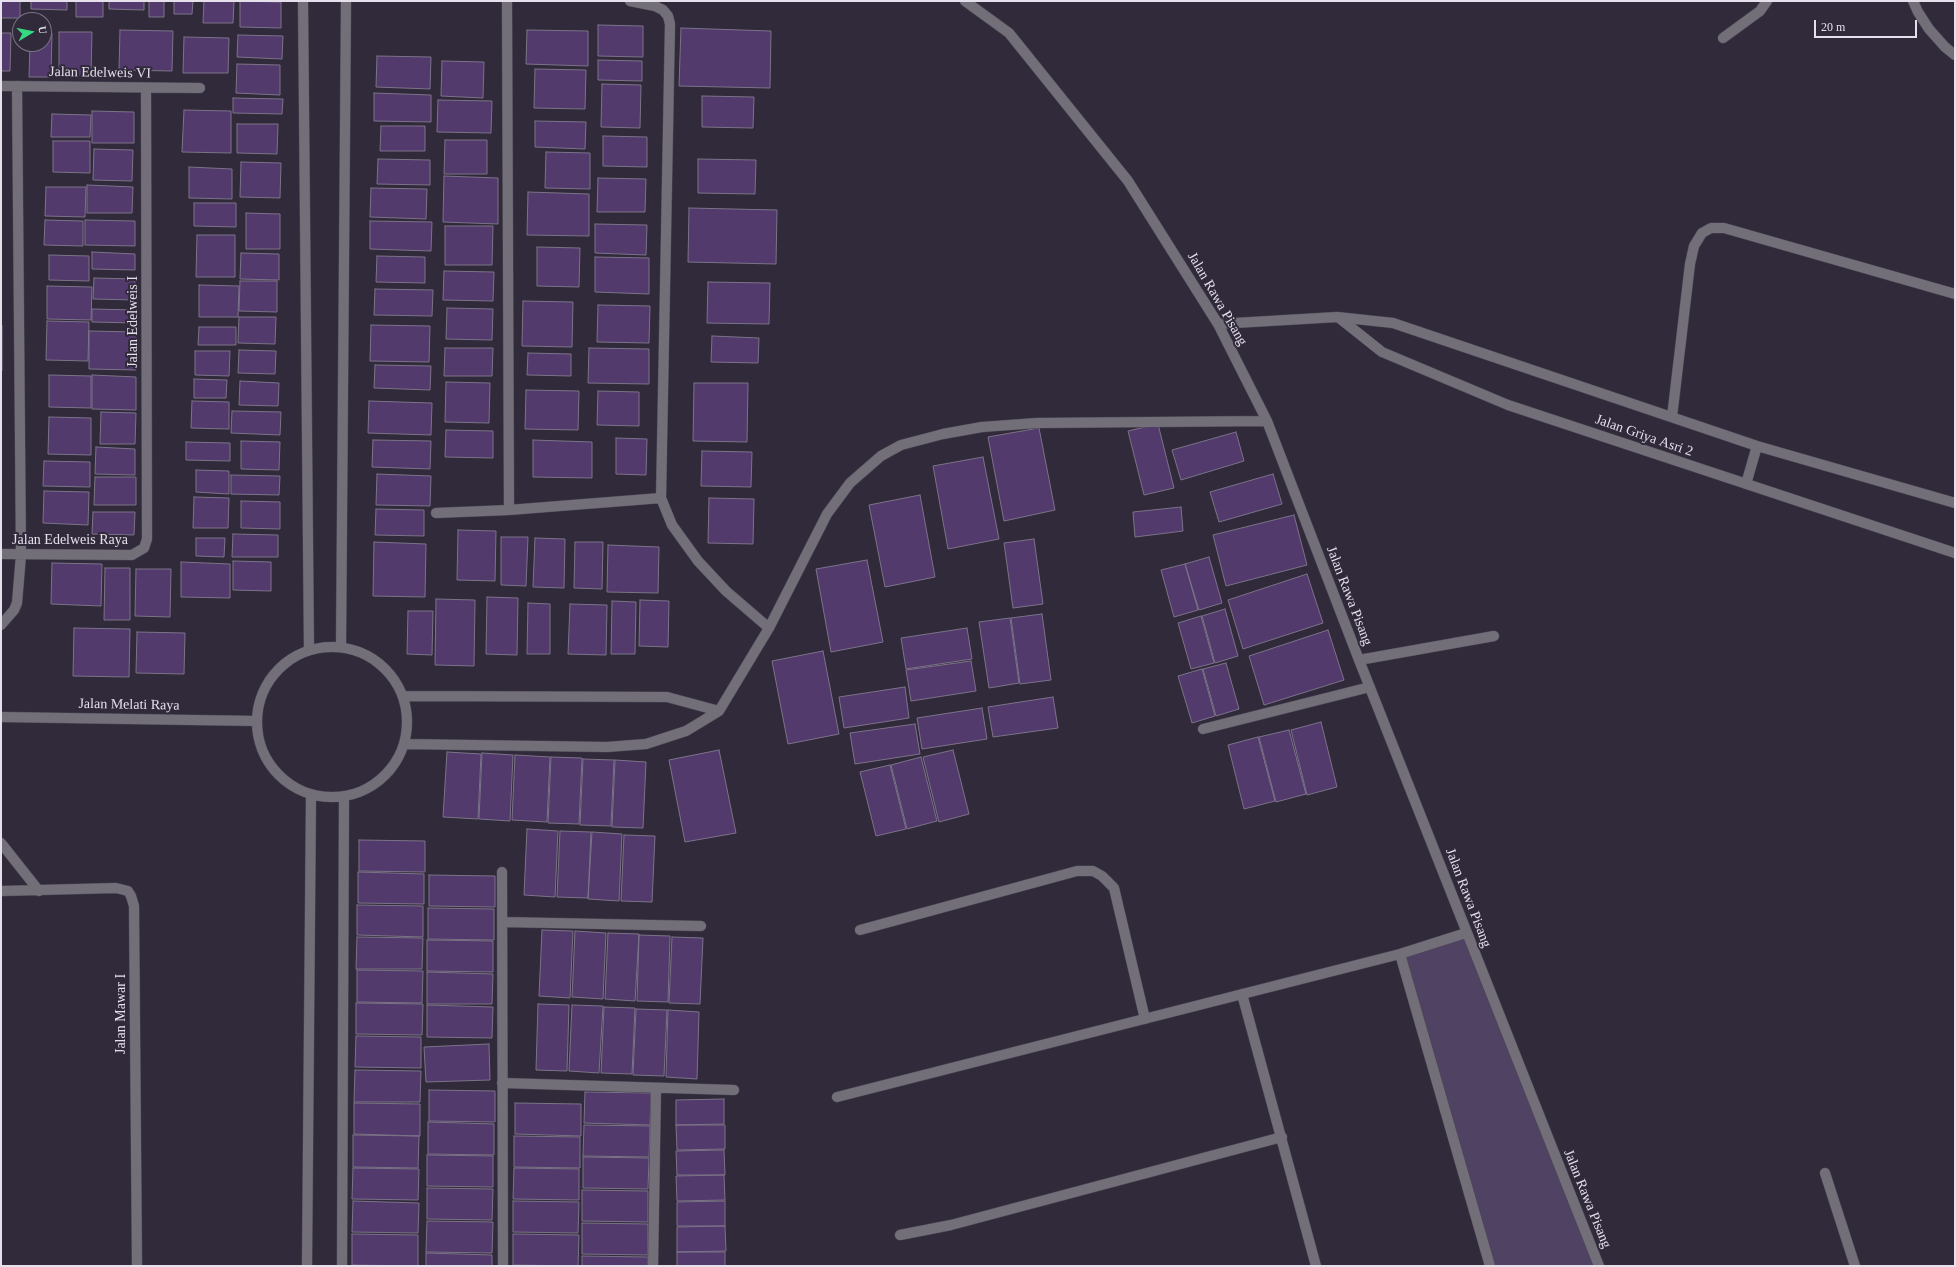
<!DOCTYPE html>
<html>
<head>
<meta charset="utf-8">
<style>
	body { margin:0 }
	#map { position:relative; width:1956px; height:1267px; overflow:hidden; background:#312a3b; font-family:Georgia,serif }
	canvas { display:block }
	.frame { position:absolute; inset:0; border:2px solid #e5e0ec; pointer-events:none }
	.north { position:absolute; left:12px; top:12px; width:40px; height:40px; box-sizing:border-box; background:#312a3b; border:1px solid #797382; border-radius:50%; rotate:80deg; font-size:11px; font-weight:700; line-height:16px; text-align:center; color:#e5e0ec }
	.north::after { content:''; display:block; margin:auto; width:14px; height:18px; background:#36d881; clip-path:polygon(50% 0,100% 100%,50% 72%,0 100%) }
	.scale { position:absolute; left:1814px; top:20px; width:103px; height:18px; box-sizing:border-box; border:2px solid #e5e0ec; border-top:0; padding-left:5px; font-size:12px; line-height:14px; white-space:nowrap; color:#e5e0ec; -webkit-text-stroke:3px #312a3b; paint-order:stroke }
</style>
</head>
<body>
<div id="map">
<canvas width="1956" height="1267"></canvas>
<div class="frame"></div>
<div class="north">U</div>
<div class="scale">20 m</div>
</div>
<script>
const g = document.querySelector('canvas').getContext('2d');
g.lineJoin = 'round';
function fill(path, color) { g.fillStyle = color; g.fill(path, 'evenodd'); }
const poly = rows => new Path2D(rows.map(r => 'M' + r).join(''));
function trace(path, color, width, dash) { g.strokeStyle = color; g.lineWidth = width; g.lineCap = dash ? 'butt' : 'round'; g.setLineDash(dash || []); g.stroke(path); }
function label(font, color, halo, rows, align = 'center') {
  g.font = font + ' Georgia,serif'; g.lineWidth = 4; g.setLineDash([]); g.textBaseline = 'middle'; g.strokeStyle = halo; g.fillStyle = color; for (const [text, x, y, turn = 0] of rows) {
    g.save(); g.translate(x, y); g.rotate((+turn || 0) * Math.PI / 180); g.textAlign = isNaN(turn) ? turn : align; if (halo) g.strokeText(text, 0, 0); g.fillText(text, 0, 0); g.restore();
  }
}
fill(poly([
	[1466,933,1599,1266,1490,1266,1400,954]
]), '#504262');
const building = poly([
	[1,1,20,1,20,18,1,18,1,1],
	[31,1,67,1,67,10,31,9,31,1],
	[76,1,103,1,103,17,76,17,76,1],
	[109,1,144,1,144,10,109,9,109,1],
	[149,1,164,1,164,17,149,17,149,1],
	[174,1,193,1,192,14,174,14,174,1],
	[204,1,234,1,233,23,203,23,204,1],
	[240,1,281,2,281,28,240,27,240,1],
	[598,25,643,26,643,57,598,56,598,25],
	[681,28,771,31,770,88,679,86,681,28],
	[120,30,173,31,172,71,119,70,120,30],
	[527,30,588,31,588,66,526,64,527,30],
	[44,32,52,33,51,77,29,77,30,44,44,44,44,32],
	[59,32,92,32,91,76,59,75,59,32],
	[1,33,11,33,10,71,1,71,1,33],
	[238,35,283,36,282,59,237,57,238,35],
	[184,37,229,38,228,73,183,73,184,37],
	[377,56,431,57,430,89,376,87,377,56],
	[598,60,642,61,642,81,598,80,598,60],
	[442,61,484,62,483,98,441,96,442,61],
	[237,64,280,65,280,95,236,93,237,64],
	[535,69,586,70,585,109,534,108,535,69],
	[602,84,641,85,640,128,601,127,602,84],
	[374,93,431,95,431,122,374,121,374,93],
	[702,96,754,97,753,128,702,127,702,96],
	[233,98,283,99,282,114,233,113,233,98],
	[438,100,492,101,491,133,437,132,438,100],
	[184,110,231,111,231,153,182,152,184,110],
	[92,111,134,112,134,143,92,143,92,111],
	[52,114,91,115,90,137,51,137,52,114],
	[535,121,586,122,585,149,535,147,535,121],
	[237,124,278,124,277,154,237,153,237,124],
	[381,126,425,126,425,151,380,151,381,126],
	[603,136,647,137,647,167,603,166,603,136],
	[445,140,487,140,487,174,444,174,445,140],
	[53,141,90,141,90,173,53,172,53,141],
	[94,149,133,150,132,181,93,180,94,149],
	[546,152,590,153,590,189,545,188,546,152],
	[378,159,430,160,430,185,377,184,378,159],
	[698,159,756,160,755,194,698,193,698,159],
	[241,162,281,163,280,198,240,197,241,162],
	[189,167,232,169,232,199,189,198,189,167],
	[444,176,498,178,498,224,443,222,444,176],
	[598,178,646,179,645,212,597,212,598,178],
	[87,185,133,187,132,213,87,213,87,185],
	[46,187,86,187,85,217,45,216,46,187],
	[371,188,427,189,426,219,370,217,371,188],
	[528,192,589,194,589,236,527,235,528,192],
	[194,203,236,203,236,227,194,226,194,203],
	[689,208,777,210,776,264,688,262,689,208],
	[246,213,280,214,280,249,246,249,246,213],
	[45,220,83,221,83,246,44,245,45,220],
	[85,220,135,221,135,246,85,245,85,220],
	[370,221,432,222,431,251,370,249,370,221],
	[595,224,647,225,646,255,595,253,595,224],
	[445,226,493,226,492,265,445,265,445,226],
	[197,235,235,235,235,277,196,277,197,235],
	[537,247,580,248,579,287,537,286,537,247],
	[92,252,135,254,135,270,92,269,92,252],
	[241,253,279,254,279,280,240,279,241,253],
	[49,255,89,256,89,281,49,280,49,255],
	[377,256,425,257,425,283,376,282,377,256],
	[595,257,649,258,649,294,595,292,595,257],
	[444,271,494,272,493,301,443,300,444,271],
	[94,278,135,279,135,300,93,299,94,278],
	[240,281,277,281,277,312,239,311,240,281],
	[708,282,770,283,769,324,707,323,708,282],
	[199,285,239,286,238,317,199,317,199,285],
	[47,286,92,287,91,320,47,319,47,286],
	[375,289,433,290,432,316,374,315,375,289],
	[523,301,573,302,572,347,522,346,523,301],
	[598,305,650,306,649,343,597,342,598,305],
	[447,308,493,309,492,340,446,339,447,308],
	[92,309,137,310,136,323,92,322,92,309],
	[239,317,276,317,275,344,238,343,239,317],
	[47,321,89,322,88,361,46,360,47,321],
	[1,325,2,325,2,371,1,371,1,325],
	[371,325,430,326,429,362,370,361,371,325],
	[199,327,236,327,236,345,198,345,199,327],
	[89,331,136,332,136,370,89,369,89,331],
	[712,336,759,338,758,363,711,362,712,336],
	[445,348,493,348,492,376,444,376,445,348],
	[589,348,649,349,649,384,588,383,589,348],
	[239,350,276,351,275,374,238,373,239,350],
	[195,351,230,351,229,376,195,375,195,351],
	[528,353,571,354,571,376,527,375,528,353],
	[375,365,431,366,430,390,374,388,375,365],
	[49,375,91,376,91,408,49,407,49,375],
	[92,375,136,377,136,410,92,409,92,375],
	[194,379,227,380,226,398,194,398,194,379],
	[240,381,279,383,278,406,239,405,240,381],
	[446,382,490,383,489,423,445,422,446,382],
	[694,383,748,383,747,442,693,441,694,383],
	[526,390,579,391,578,430,525,429,526,390],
	[598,391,639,392,639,426,597,425,598,391],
	[192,401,229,402,229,429,191,428,192,401],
	[369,401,432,403,431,435,368,433,369,401],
	[232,411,281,412,280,435,231,433,232,411],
	[101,412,136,413,135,444,100,444,101,412],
	[49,417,91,418,91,455,48,454,49,417],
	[1158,424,1174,488,1144,495,1128,431,1158,424],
	[1039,428,1055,510,1004,521,988,437,1039,428],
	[446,430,493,431,493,458,445,457,446,430],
	[1236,432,1244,461,1181,480,1172,450,1236,432],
	[616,438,647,439,646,475,616,474,616,438],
	[373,440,431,441,430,469,372,467,373,440],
	[533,440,592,442,592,478,533,477,533,440],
	[241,441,280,442,279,470,241,469,241,441],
	[186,442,230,443,230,461,186,460,186,442],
	[96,447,135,449,135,475,95,474,96,447],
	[702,451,752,452,751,487,701,486,702,451],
	[983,457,999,539,948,549,933,466,983,457],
	[44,461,90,462,90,487,43,486,44,461],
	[196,470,229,471,229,494,196,492,196,470],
	[377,474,431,476,430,506,376,505,377,474],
	[1273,474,1282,504,1219,522,1210,492,1273,474],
	[231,475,280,476,279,495,231,494,231,475],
	[95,477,136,477,136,505,94,505,95,477],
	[44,491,89,492,88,525,43,523,44,491],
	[920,495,935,577,885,587,869,505,920,495],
	[194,497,229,498,228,528,193,528,194,497],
	[709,498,754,499,753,544,708,543,709,498],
	[241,501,280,502,280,529,241,528,241,501],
	[1181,507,1183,531,1135,537,1133,512,1181,507],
	[376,509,424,510,424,536,375,535,376,509],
	[93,512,135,512,134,535,92,534,93,512],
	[1294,515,1307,565,1226,586,1213,535,1294,515],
	[458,530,496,531,495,581,457,580,458,530],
	[233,534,278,535,278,557,232,557,233,534],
	[501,537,528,537,526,586,501,585,501,537],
	[196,538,225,538,224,557,196,556,196,538],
	[535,538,565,539,564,588,533,587,535,538],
	[1034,539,1043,604,1013,608,1004,543,1034,539],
	[374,542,426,544,425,597,373,596,374,542],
	[575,542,603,542,602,589,574,588,575,542],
	[608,545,659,547,658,593,607,592,608,545],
	[1209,557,1222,603,1199,610,1185,564,1209,557],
	[867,560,883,642,831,652,816,569,867,560],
	[233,561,271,562,271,591,233,590,233,561],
	[181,562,230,564,230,598,181,597,181,562],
	[52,563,102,564,101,606,51,604,52,563],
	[1185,564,1198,610,1174,617,1161,570,1185,564],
	[105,568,130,568,130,620,104,620,105,568],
	[136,569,171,569,170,617,135,616,136,569],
	[1307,574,1323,623,1243,649,1228,600,1307,574],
	[487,597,518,598,517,655,486,654,487,597],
	[436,599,475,600,474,666,435,665,436,599],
	[640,600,669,601,668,647,639,646,640,600],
	[612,601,636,602,635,654,611,654,612,601],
	[528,603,550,604,550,654,527,654,528,603],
	[570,604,607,605,606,655,568,654,570,604],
	[1225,609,1238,656,1215,663,1202,616,1225,609],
	[408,611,433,611,432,655,407,654,408,611],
	[1042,614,1051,680,1020,684,1011,618,1042,614],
	[1201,616,1214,663,1191,669,1178,623,1201,616],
	[1010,618,1019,683,989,688,979,622,1010,618],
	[74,628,130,629,129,677,73,676,74,628],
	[967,628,972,659,906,669,901,638,967,628],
	[1328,630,1344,680,1264,705,1249,656,1328,630],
	[137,632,185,633,184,674,136,673,137,632],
	[823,651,839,734,788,744,772,661,823,651],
	[971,661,976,691,911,701,906,670,971,661],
	[1226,663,1239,709,1216,716,1203,669,1226,663],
	[1202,669,1215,716,1192,723,1178,676,1202,669],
	[905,687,909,718,844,728,839,697,905,687],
	[1053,697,1058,728,993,737,988,707,1053,697],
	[982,708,987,739,922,749,917,718,982,708],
	[1321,722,1337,787,1307,795,1291,730,1321,722],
	[915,724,920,754,855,764,850,733,915,724],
	[1289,730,1306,794,1276,802,1259,737,1289,730],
	[1258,737,1275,801,1244,809,1228,745,1258,737],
	[719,750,736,833,685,842,669,760,719,750],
	[953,750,969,814,939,822,923,757,953,750],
	[447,752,481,754,478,819,443,817,447,752],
	[482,753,513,755,510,821,479,819,482,753],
	[515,755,550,757,547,822,512,820,515,755],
	[551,757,582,758,579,824,548,823,551,757],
	[921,757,937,821,907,829,891,765,921,757],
	[583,759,614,760,611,826,580,825,583,759],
	[615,760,646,762,643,828,612,827,615,760],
	[890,765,906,829,876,836,860,772,890,765],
	[527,829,558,831,555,897,524,895,527,829],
	[560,831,591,832,588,898,557,897,560,831],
	[592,832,622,834,619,901,588,899,592,832],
	[624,835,655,836,652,902,621,901,624,835],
	[359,840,425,841,425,872,359,871,359,840],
	[358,872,424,874,424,904,358,903,358,872],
	[429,875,495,876,495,907,429,906,429,875],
	[357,905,423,906,423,937,357,935,357,905],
	[428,908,494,909,494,940,428,939,428,908],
	[542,930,573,931,570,998,539,996,542,930],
	[575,931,606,933,603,999,572,997,575,931],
	[608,933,639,934,635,1001,605,999,608,933],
	[639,935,670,936,668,1002,637,1001,639,935],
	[357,937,423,938,422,969,356,969,357,937],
	[672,937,703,938,700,1004,669,1003,672,937],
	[427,940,493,941,493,972,427,971,427,940],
	[357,970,423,971,422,1003,357,1002,357,970],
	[427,972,493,974,492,1004,427,1004,427,972],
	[356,1003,423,1004,422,1035,356,1034,356,1003],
	[538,1004,569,1005,567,1071,536,1070,538,1004],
	[427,1005,493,1007,492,1038,427,1037,427,1005],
	[572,1005,603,1006,599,1073,569,1071,572,1005],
	[604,1007,635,1008,632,1074,601,1073,604,1007],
	[636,1009,667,1010,664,1076,633,1075,636,1009],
	[668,1010,699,1012,697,1079,666,1077,668,1010],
	[356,1036,421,1037,421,1068,355,1067,356,1036],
	[489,1044,490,1080,426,1082,424,1047,489,1044],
	[355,1070,421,1071,420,1102,354,1102,355,1070],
	[429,1090,495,1091,495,1122,429,1121,429,1090],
	[585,1092,651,1093,650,1125,584,1123,585,1092],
	[724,1099,724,1124,676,1125,676,1100,724,1099],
	[354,1103,420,1104,420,1136,354,1134,354,1103],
	[515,1103,581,1104,581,1136,515,1134,515,1103],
	[428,1122,494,1124,494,1155,428,1154,428,1122],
	[584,1125,650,1126,649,1157,583,1156,584,1125],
	[676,1125,725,1125,725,1149,677,1150,676,1125],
	[353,1135,419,1136,418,1168,353,1167,353,1135],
	[514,1136,580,1137,580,1168,514,1167,514,1136],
	[724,1150,725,1175,677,1175,676,1151,724,1150],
	[427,1155,493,1156,493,1187,427,1186,427,1155],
	[583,1157,649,1158,648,1189,583,1188,583,1157],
	[353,1168,419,1169,418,1200,352,1199,353,1168],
	[514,1168,579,1169,579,1200,513,1199,514,1168],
	[724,1175,725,1200,677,1201,676,1176,724,1175],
	[427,1188,493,1189,492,1220,427,1219,427,1188],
	[582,1190,648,1191,648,1222,582,1221,582,1190],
	[353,1201,419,1203,418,1233,352,1232,353,1201],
	[513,1201,579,1202,578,1233,513,1232,513,1201],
	[725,1201,725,1226,677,1226,677,1202,725,1201],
	[427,1221,493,1222,492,1253,426,1252,427,1221],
	[582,1223,648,1224,648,1255,582,1254,582,1223],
	[725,1226,726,1251,677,1252,677,1227,725,1226],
	[352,1234,418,1235,418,1266,352,1265,352,1234],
	[513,1234,579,1235,578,1266,513,1265,513,1234],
	[677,1252,725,1252,725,1266,677,1266,677,1252],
	[426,1253,492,1255,492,1266,426,1266,426,1253],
	[582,1256,648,1257,648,1266,582,1266,582,1256]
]);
fill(building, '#523a6d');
trace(building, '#7c7388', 1);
const minor = poly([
	[303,1,309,650],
	[507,1,509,510],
	[630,1,655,6,663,10,668,16,670,24,661,498,672,525,698,561,726,591,769,628],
	[965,1,1009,33,1128,181,1218,324,1267,421,1359,660,1599,1266],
	[1913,1,1918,12,1929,29,1945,47,1955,55],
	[1723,38,1760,11,1767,1],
	[1,86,200,88],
	[1338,317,1382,352,1508,405,1955,553],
	[1218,324,1337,317,1393,323,1757,446,1955,503],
	[1672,417,1690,264,1694,246,1702,233,1711,228,1724,228,1955,294],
	[1746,484,1757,446],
	[436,513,509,510,661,498],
	[1,554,132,555,144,548,147,539,146,88],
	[1,625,14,610,17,603,21,555,17,86],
	[341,647,346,1],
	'257 722a75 75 0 1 1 150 0a75 75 0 1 1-150 0Z',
	[1359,660,1494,636],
	[403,696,667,697,719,711],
	[1,717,257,721],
	[1203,729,1370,687],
	[404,744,607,747,646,744,686,731,719,711,769,628,827,514,850,483,881,456,901,445,943,434,982,427,1037,423,1267,421],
	[1,843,39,891],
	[502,872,503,1266],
	[1,891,116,888,128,891,131,896,134,906,137,1266],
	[502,922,701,926],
	[860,930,1077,871,1093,871,1102,876,1114,888,1145,1019],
	[1400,954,1490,1266],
	[1242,994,1316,1266],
	[502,1083,734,1090],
	[837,1097,1400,954,1466,933],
	[1825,1173,1855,1266],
	[900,1235,951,1225,1282,1137],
	[307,1266,311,794],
	[342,1266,344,797],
	[653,1266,656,1089]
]);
trace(minor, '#4e4757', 11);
trace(minor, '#726f78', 10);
label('14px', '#e5e0ec', '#312a3b', [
	["Jalan Edelweis VI",100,73,1],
	["Jalan Rawa Pisang",1217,299,60],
	["Jalan Edelweis I",133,322,-90],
	["Jalan Griya Asri 2",1644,436,19],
	["Jalan Edelweis Raya",70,540],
	["Jalan Rawa Pisang",1349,596,69],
	["Jalan Melati Raya",129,705,1],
	["Jalan Rawa Pisang",1468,898,69],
	["Jalan Mawar I",121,1014,-90],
	["Jalan Rawa Pisang",1587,1199,68]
]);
</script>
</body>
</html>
